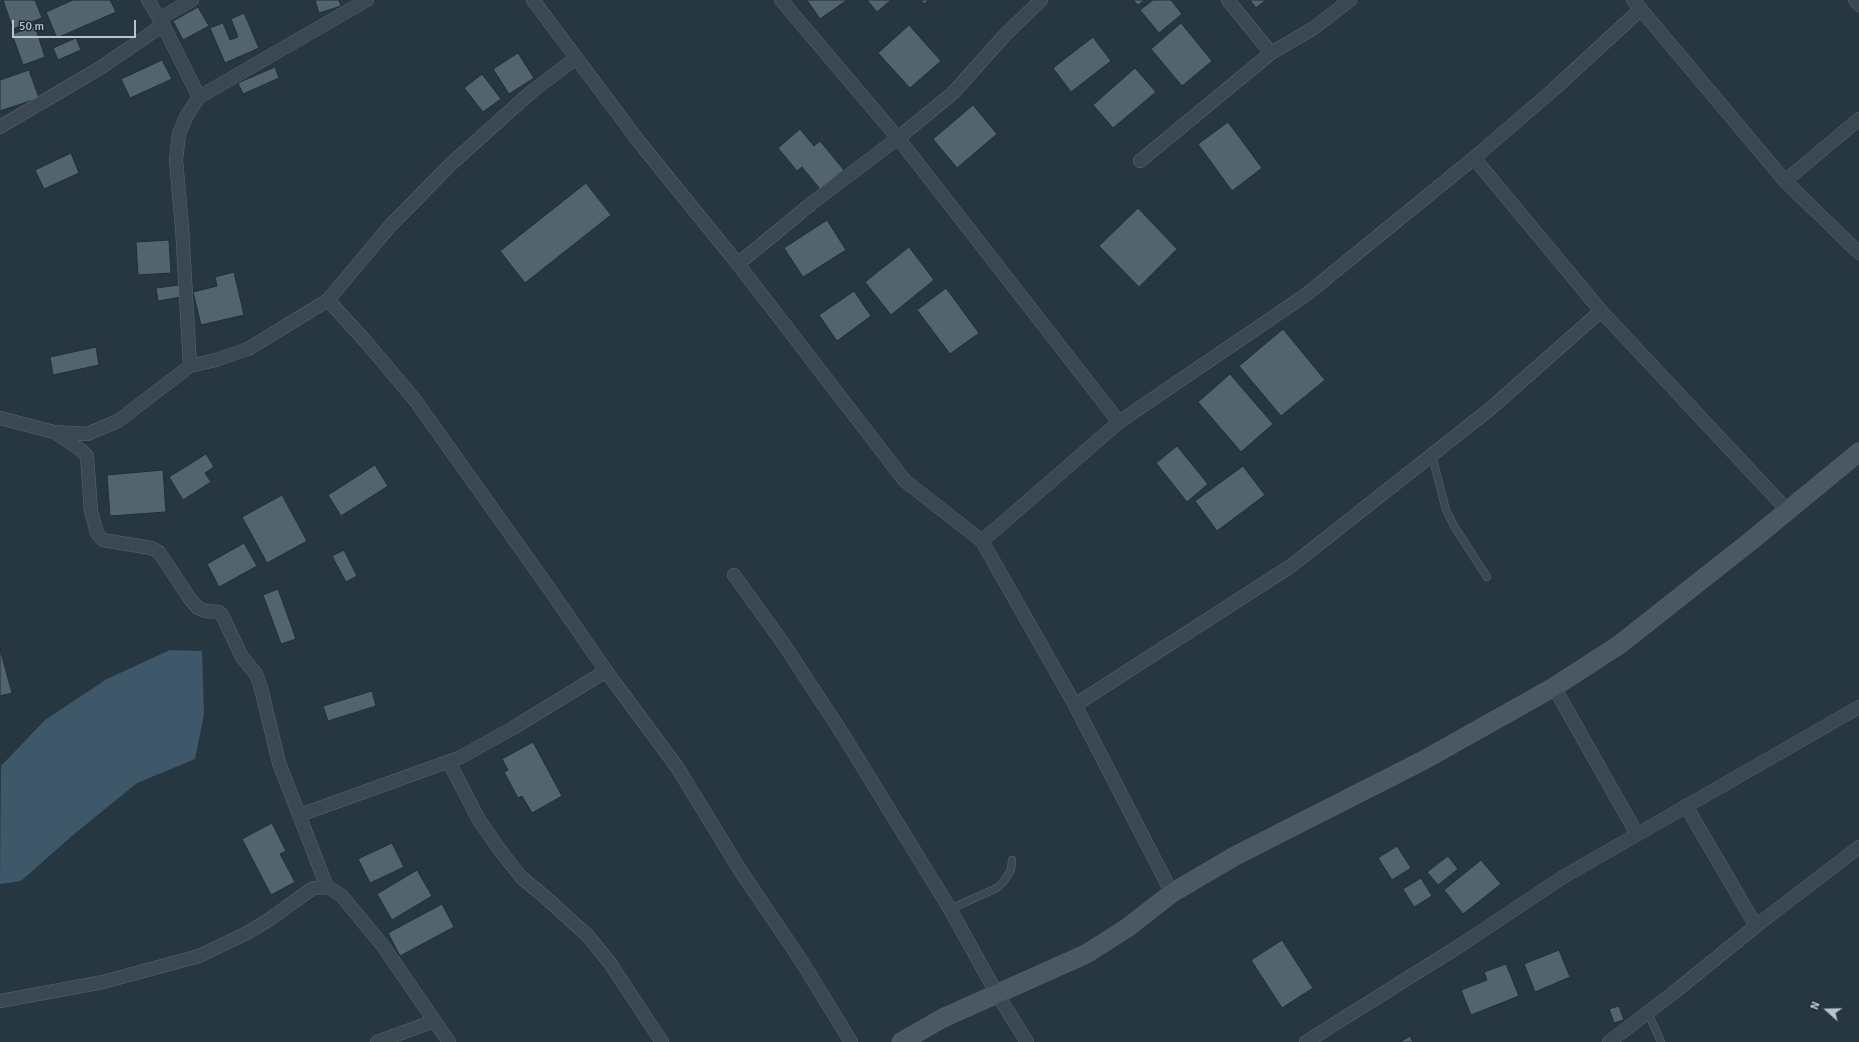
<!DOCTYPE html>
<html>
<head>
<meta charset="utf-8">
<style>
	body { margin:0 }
	#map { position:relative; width:1859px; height:1042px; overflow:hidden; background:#273742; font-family:Signika,sans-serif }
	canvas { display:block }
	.north { position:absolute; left:1807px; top:990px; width:40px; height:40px; -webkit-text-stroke:3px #202d37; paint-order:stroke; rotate:290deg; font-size:11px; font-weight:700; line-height:16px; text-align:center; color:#b8c3cb }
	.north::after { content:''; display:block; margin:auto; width:14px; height:18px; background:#b8c3cb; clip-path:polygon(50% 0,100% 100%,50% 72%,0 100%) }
	.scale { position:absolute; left:12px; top:20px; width:124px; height:18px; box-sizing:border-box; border:2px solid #b8c3cb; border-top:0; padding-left:5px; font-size:12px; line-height:14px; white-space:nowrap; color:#b8c3cb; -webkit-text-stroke:3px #202d37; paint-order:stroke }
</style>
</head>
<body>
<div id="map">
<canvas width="1859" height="1042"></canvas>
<div class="north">N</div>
<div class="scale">50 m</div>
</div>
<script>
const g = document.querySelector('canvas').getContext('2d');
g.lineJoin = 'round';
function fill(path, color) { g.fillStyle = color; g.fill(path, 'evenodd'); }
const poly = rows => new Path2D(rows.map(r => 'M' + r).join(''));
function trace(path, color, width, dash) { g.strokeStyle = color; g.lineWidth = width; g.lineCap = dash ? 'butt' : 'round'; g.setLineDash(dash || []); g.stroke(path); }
fill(poly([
	[170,650,202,651,204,714,195,759,137,783,73,835,21,881,0,884,1,766,45,720,107,679]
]), '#3e586a');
const building = poly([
	[3,0,35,0,42,18,13,29,3,0],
	[73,0,110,0,116,12,57,38,46,12,73,0],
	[315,0,339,0,341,6,319,13,315,0],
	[807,0,847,0,820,19,807,0],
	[867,0,891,0,877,12,867,0],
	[921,0,929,0,924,4,921,0],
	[1133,0,1145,0,1138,5,1133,0],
	[1153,0,1171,0,1182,14,1159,33,1140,10,1153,0],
	[1250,0,1266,0,1256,8,1250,0],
	[198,7,209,26,183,40,173,21,198,7],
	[244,13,259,48,225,63,210,28,223,23,230,40,238,37,231,19,244,13],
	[1181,23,1212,61,1182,86,1151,49,1181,23],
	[909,25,941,61,910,88,878,53,909,25],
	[35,26,45,57,23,65,12,34,35,26],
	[1093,37,1111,61,1071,92,1053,68,1093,37],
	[76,38,81,50,58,60,53,48,76,38],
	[518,53,534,78,509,94,493,69,518,53],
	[162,60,172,79,130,98,121,79,162,60],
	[275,67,279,78,243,94,238,83,275,67],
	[1135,68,1156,92,1113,128,1093,105,1135,68],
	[29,70,39,98,0,111,0,80,29,70],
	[482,74,501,99,483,112,464,88,482,74],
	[973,105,997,134,957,168,933,139,973,105],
	[1228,122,1262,168,1232,191,1198,144,1228,122],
	[800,129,814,146,820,141,844,170,820,189,802,167,797,171,778,148,800,129],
	[71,153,79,173,44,189,35,170,71,153],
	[586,183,611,215,525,283,500,251,586,183],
	[1138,208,1177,249,1139,287,1099,246,1138,208],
	[827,220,846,250,803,277,784,248,827,220],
	[169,240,171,273,138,275,136,242,169,240],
	[909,247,934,280,891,315,865,282,909,247],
	[234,272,244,315,201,325,193,292,217,286,215,277,234,272],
	[179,285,181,297,158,301,156,288,179,285],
	[946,288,979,333,950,354,917,310,946,288],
	[854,291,871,316,837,341,819,315,854,291],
	[1283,329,1325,380,1281,416,1239,366,1283,329],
	[96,347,99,365,53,375,50,357,96,347],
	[1230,374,1273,424,1241,452,1198,402,1230,374],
	[1177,446,1208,484,1187,502,1156,463,1177,446],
	[206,454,214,467,205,473,211,482,183,500,169,477,206,454],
	[375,465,388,486,341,516,328,495,375,465],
	[1243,466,1265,495,1217,531,1195,501,1243,466],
	[163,470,166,512,110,516,107,475,163,470],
	[282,495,307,541,267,563,242,517,282,495],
	[244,543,257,566,219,587,207,564,244,543],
	[344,550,357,576,346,582,332,556,344,550],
	[278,589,296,639,281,644,263,595,278,589],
	[0,649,12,693,0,696,0,649],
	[372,691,376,706,328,721,323,706,372,691],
	[533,742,562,796,532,813,522,796,518,798,504,772,508,770,502,759,533,742],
	[272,823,286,851,280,854,295,882,271,895,242,839,272,823],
	[392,843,404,867,370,883,358,859,392,843],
	[1397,846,1411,868,1392,880,1378,858,1397,846],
	[1448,856,1458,869,1438,885,1427,872,1448,856],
	[1481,860,1501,884,1463,914,1444,890,1481,860],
	[417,870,432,896,392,920,377,894,417,870],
	[1421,878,1432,896,1414,907,1403,889,1421,878],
	[442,904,454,927,400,956,388,933,442,904],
	[1282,940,1313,988,1282,1008,1251,960,1282,940],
	[1559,950,1570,977,1535,992,1524,964,1559,950],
	[1506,964,1519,996,1471,1015,1461,990,1487,980,1484,972,1506,964],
	[1619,1006,1624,1020,1614,1023,1609,1009,1619,1006],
	[1410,1036,1413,1042,1400,1042,1410,1036]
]);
fill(building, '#52646e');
trace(building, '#222f39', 1);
const lane = poly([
	[1432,456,1446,510,1454,526,1487,577],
	[950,909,997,888,1004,881,1011,870,1012,860],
	[1648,1013,1661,1042]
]);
const street = poly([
	[148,0,163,25,199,97],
	[533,0,640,143,738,264,905,481,982,541,1075,705,1172,893],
	[781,0,898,138,1119,422],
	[1228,0,1271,53],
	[1633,0,1785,181,1859,253],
	[1855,0,1859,5],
	[159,19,192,0],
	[0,127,100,68,163,25],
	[1474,158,1601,311,1788,511],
	[1140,161,1271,53,1314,28,1350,0],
	[1785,181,1859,119],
	[738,264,812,203,898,138,953,93,1004,36,1041,0],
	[328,300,367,343,415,400,553,594,606,671,677,767,740,870,802,962,851,1042],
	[190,366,182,227,176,160,179,134,186,117,199,97,367,0],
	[0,418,54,432,87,434,118,421,190,366,216,360,248,349,328,300,390,226,451,164,530,93,576,58],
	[56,433,81,450,87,456,91,511,97,533,103,540,151,548,159,552,190,599,198,608,205,611,219,612,222,615,242,657,256,674,261,688,279,763,327,887],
	[982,541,1119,422,1307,294,1474,158,1553,90,1641,9],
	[734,575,783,643,842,733,950,909,997,994,1027,1042],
	[1554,687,1637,834],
	[1075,705,1291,566,1490,409,1601,311],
	[449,762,479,820,502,853,522,878,545,897,588,936,610,963,662,1042],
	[1686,806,1756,926,1859,847],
	[300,815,461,757,513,728,606,671],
	[0,1001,103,982,199,956,247,933,270,919,313,888,327,887,341,895,383,946,449,1042],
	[377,1042,434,1021],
	[1306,1042,1464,943,1563,877,1859,707],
	[1609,1042,1672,994,1756,926]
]);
const secondary = poly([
	[901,1042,943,1018,1086,954,1127,928,1172,893,1235,856,1424,760,1554,687,1619,645,1752,540,1859,452]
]);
trace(lane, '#59666f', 8);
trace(street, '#59666f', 14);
trace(secondary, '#59666f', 19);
trace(lane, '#3b4851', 7);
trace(street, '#3b4851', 13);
trace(secondary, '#4a5864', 18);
</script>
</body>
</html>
